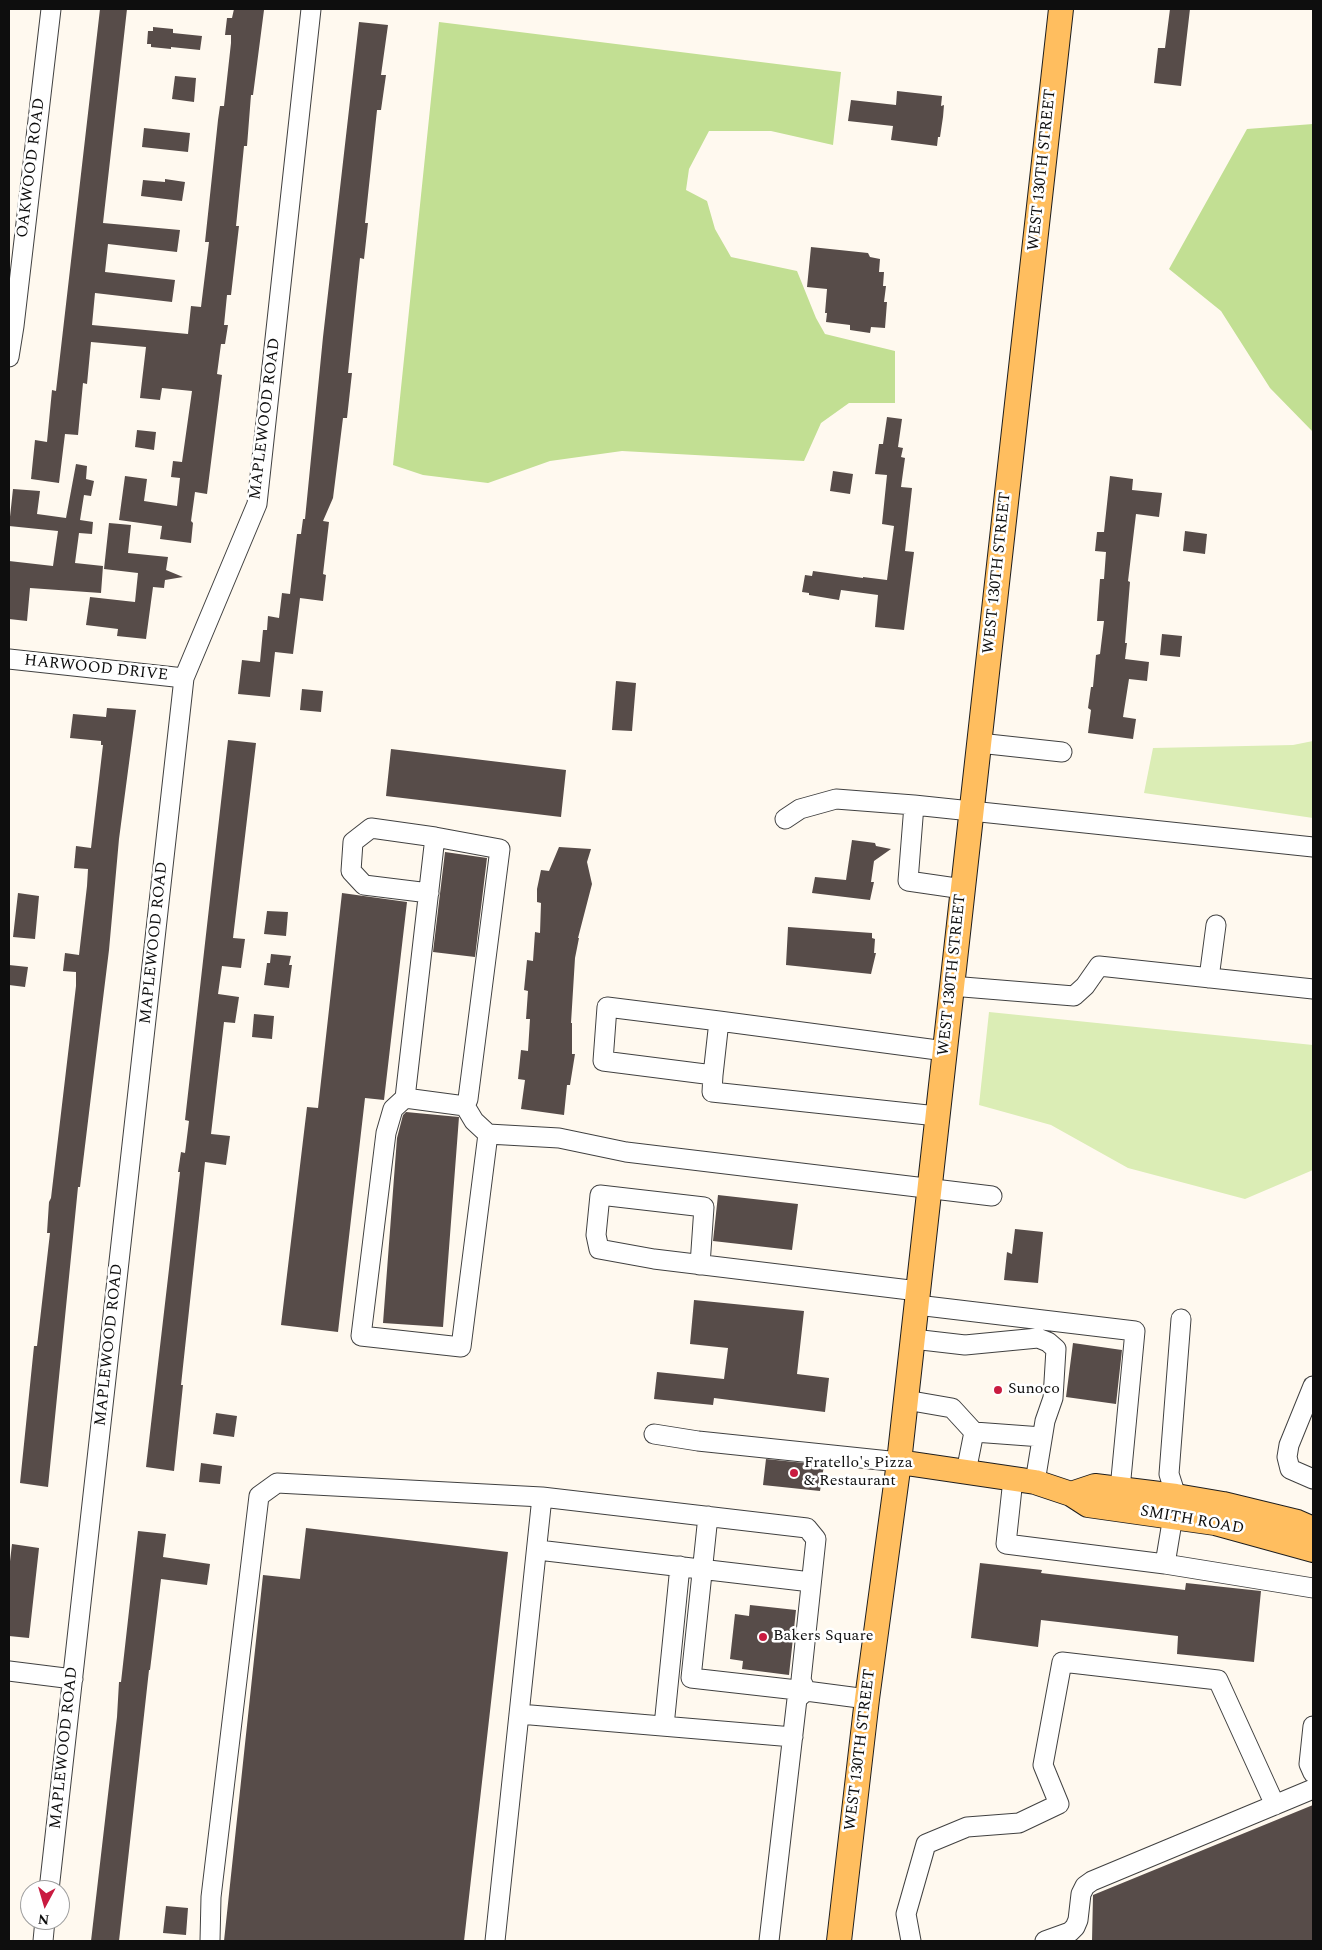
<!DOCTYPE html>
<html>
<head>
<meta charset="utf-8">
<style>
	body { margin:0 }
	#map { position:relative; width:1322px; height:1950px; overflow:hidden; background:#fff9ef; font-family:Spectral,serif }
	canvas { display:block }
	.frame { position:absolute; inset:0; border:10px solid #0e0e0e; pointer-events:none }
	.north { position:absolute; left:20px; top:1880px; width:50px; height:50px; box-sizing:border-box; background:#fff; border:1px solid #9f9f9f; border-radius:50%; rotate:186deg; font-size:14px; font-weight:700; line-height:20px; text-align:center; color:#0e0e0e }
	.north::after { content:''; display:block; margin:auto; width:18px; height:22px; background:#c91b40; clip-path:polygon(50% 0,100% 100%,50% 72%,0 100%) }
</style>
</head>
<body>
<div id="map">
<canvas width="1322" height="1950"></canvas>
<div class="frame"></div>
<div class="north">N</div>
</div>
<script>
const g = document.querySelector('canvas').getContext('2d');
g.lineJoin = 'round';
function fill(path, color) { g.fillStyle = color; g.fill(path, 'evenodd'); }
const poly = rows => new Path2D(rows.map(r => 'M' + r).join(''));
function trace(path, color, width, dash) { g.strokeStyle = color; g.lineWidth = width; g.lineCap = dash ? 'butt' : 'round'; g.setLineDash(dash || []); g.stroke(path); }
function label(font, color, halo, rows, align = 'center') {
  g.font = font + ' Spectral,serif'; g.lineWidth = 5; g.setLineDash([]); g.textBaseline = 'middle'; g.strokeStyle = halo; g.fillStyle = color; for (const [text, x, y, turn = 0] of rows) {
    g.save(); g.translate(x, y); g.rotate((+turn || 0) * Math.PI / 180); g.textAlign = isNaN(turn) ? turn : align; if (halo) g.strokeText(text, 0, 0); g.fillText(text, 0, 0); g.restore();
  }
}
fill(poly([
	[1313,741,1313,818,1144,793,1153,748,1293,745],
	[989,1012,1313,1045,1313,1170,1245,1199,1128,1168,1051,1125,979,1105]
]), '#dbedb5');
fill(poly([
	[439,22,841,72,833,145,771,131,709,131,689,169,686,190,707,201,715,229,731,257,797,271,816,318,825,334,895,351,895,403,849,403,821,423,804,461,622,451,550,461,488,483,423,475,393,465],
	[1313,124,1313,432,1270,388,1221,311,1169,269,1247,129]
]), '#c2df93');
fill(poly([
	[100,9,127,9,103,223,180,230,177,252,108,244,105,272,175,280,172,302,95,293,92,325,188,334,191,306,201,307,209,242,205,242,218,120,220,106,224,106,231,43,231,35,225,35,227,18,232,18,234,9,264,10,253,95,251,95,247,146,244,146,236,226,239,226,231,295,227,295,224,325,228,325,225,344,221,344,217,374,222,375,207,494,195,492,191,521,193,523,191,543,160,539,162,526,119,520,125,476,147,479,144,501,177,506,180,478,171,477,173,461,182,462,192,391,162,388,160,400,140,398,146,347,91,342,87,384,83,383,78,435,65,434,59,483,31,479,35,440,47,442,52,390,56,391],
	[1170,9,1190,9,1181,86,1154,83,1158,48,1165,48],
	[359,22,388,25,381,75,386,75,381,110,377,110,365,223,368,223,364,259,360,258,348,373,352,373,347,418,343,418,333,498,323,521,329,522,323,574,326,575,323,601,300,598,293,654,275,652,270,697,238,694,242,660,260,662,263,630,267,630,268,616,279,618,282,593,290,594,297,534,301,534,303,519,305,519,323,337],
	[153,27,173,29,173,33,202,36,200,50,171,47,171,49,151,47,151,44,147,44,148,31,153,31],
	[175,76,196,78,194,102,172,99],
	[897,91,942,96,941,106,944,105,943,117,940,137,938,137,937,146,891,140,893,126,848,121,851,100,896,105],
	[144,128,190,133,188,152,142,147],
	[165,179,185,182,182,201,141,196,143,180,165,182],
	[811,247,868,253,870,257,880,259,879,272,884,272,883,286,886,286,884,302,887,302,885,328,871,327,870,333,850,330,850,325,826,322,827,313,825,313,827,289,807,287],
	[887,417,902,419,898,447,903,448,901,457,905,458,901,487,912,488,905,551,914,552,904,630,875,627,878,595,841,590,839,600,809,595,809,593,802,592,805,575,812,576,813,571,863,578,863,577,887,580,894,526,882,524,887,475,875,474,879,444,883,444],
	[137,430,156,432,154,450,135,447],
	[76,464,87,466,86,479,94,481,91,496,84,495,80,520,93,522,92,534,79,533,75,563,103,566,101,593,30,588,27,621,9,619,9,561,53,566,58,531,9,526,13,489,40,491,37,514,66,518],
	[833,471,853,474,850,494,830,491],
	[1110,476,1133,479,1132,490,1162,493,1159,517,1136,514,1128,581,1130,582,1125,643,1127,643,1125,659,1149,662,1147,681,1129,679,1123,717,1136,719,1133,739,1088,733,1091,710,1088,708,1091,687,1093,687,1096,655,1100,654,1104,621,1097,621,1100,579,1104,579,1106,552,1095,551,1097,532,1104,532],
	[109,523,131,525,128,553,168,557,166,570,183,577,165,580,164,588,153,587,146,639,117,636,118,629,86,625,90,597,135,602,138,573,104,569],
	[1185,531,1207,534,1205,554,1183,551],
	[1162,634,1182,636,1180,657,1160,655],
	[616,681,636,683,632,731,612,730],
	[302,689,323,691,321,712,300,710],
	[107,708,136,710,119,839,109,950,92,1088,80,1187,78,1187,48,1487,20,1483,34,1346,37,1346,50,1233,47,1233,49,1202,51,1198,76,986,76,972,63,971,65,953,79,955,87,886,88,869,74,868,76,846,91,848,103,745,101,745,101,741,70,738,73,714,106,717],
	[228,740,256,743,233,938,245,939,241,968,222,966,218,994,239,997,235,1023,224,1022,211,1134,230,1136,226,1165,205,1162,181,1385,183,1385,174,1471,146,1467,169,1269,180,1172,178,1172,181,1152,185,1153,189,1121,185,1120],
	[391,749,566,770,561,817,386,796],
	[852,840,875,843,876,846,891,849,874,861,871,882,874,882,870,900,812,893,815,877,846,880],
	[559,847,591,849,587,862,592,884,578,938,579,938,575,958,571,1023,572,1023,572,1054,575,1054,570,1085,567,1085,564,1115,521,1109,525,1080,518,1079,521,1050,528,1051,530,1019,526,1019,528,991,524,990,527,960,533,961,535,932,540,933,541,903,537,902,537,889,541,870,549,871],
	[445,852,487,858,475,957,433,952],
	[18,893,39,896,35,939,13,937],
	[342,893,407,902,384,1100,365,1098,338,1332,281,1325,307,1107,318,1108],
	[267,911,288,912,286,936,264,934],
	[788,927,872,933,872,938,875,939,874,953,876,953,871,974,786,965],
	[271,954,291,956,289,965,292,965,289,988,264,985,267,963,270,963],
	[9,965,28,967,25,987,9,985],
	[254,1014,274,1016,272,1039,252,1037],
	[406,1112,459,1117,443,1327,383,1323,397,1138,403,1115],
	[718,1195,798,1204,792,1250,713,1241],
	[1015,1229,1043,1232,1038,1283,1004,1280,1007,1252,1012,1254],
	[694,1300,804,1311,797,1374,829,1378,825,1412,714,1398,713,1405,654,1399,657,1372,724,1379,728,1348,690,1344],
	[1073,1343,1122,1350,1116,1404,1066,1397],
	[216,1413,237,1416,234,1437,213,1434],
	[766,1459,824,1465,820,1491,763,1485],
	[201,1463,222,1466,220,1484,199,1482],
	[306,1528,508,1552,464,1941,224,1941,263,1575,300,1579],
	[138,1531,166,1534,163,1557,210,1564,207,1585,161,1579,150,1670,149,1670,119,1941,91,1941,117,1717,119,1682,121,1682],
	[12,1544,39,1548,29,1638,9,1636,9,1570],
	[980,1563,1042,1570,1041,1573,1185,1590,1186,1583,1261,1591,1254,1662,1177,1654,1178,1636,1041,1620,1038,1647,971,1638],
	[750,1605,796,1610,789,1675,742,1669,743,1661,730,1659,735,1614,749,1616],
	[1313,1805,1313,1941,1092,1941,1093,1895],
	[166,1906,188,1908,186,1935,163,1933]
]), '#574c49');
const minor = poly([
	[9,357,14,326,51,9],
	[9,659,184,678],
	[979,743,1062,752],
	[785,819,800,809,836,799,914,805],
	[963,889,908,881,914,805,1313,847],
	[429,893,364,885,351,871,353,842,371,828,435,837],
	[1209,978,1216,925],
	[951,986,1074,996,1085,986,1099,966,1313,989],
	[719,1021,713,1075,603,1061,607,1007,719,1021,945,1051],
	[713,1075,712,1092,937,1116],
	[405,1098,465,1106],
	[488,1134,474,1121,465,1106,468,1099,500,849,435,837,405,1098,393,1109,386,1133,361,1336,461,1347,488,1134,559,1138,626,1152,992,1196],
	[700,1265,704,1207,600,1195,596,1235,599,1249,654,1259,918,1291],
	[917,1305,1135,1331,1120,1489],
	[913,1339,965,1345,1038,1338,1048,1342,1056,1349,1053,1398,1045,1421,1035,1482],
	[1313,1386,1289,1445,1287,1457,1290,1469,1313,1479],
	[906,1400,952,1408,974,1432],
	[654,1434,698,1441,899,1462],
	[966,1472,974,1432,1042,1437],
	[1013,1479,1006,1544,1165,1564,1313,1588],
	[1176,1496,1169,1474,1181,1319],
	[708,1516,691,1678,806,1691,797,1699,769,1941],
	[538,1550,811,1582],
	[1165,1564,1173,1516],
	[9,1671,73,1679],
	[519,1714,793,1737],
	[664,1726,680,1566],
	[1313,1726,1309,1764,1313,1773],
	[49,1890,184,678,257,504,311,9],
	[43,1941,45,1920],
	[210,1941,211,1897,259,1496,277,1483,542,1497],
	[495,1941,542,1497,807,1528,816,1539,801,1680,806,1691,867,1699],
	[911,1941,906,1914,926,1844,967,1827,1019,1823,1059,1804,1043,1765,1062,1662,1218,1680,1275,1805],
	[1045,1941,1070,1932,1075,1927,1078,1920,1081,1894,1085,1886,1092,1881,1313,1789]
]);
const major = poly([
	[899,1462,1035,1482,1071,1494,1088,1505,1215,1523,1313,1550],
	[1071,1494,1095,1486,1176,1496,1223,1504,1297,1522,1313,1529],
	[839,1941,867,1699,899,1462,1061,9]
]);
trace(minor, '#414141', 21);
trace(major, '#1f1f1f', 26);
trace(minor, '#fff', 19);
trace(major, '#ffbe5f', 24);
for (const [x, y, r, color] of [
	[998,1390,5,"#c91b40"],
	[794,1473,5,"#c91b40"],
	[763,1637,5,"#c91b40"]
]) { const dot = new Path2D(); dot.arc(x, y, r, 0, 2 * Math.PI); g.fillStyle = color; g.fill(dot); trace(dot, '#fff', 2); }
label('16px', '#0e0e0e', '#fff', [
	["OAKWOOD ROAD",32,168,-83],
	["WEST 130TH STREET",1043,170,-84],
	["MAPLEWOOD ROAD",266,419,-83],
	["WEST 130TH STREET",998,573,-84],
	["HARWOOD DRIVE",96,669,6],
	["MAPLEWOOD ROAD",155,943,-84],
	["WEST 130TH STREET",953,975,-84],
	["MAPLEWOOD ROAD",110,1345,-84],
	["SMITH ROAD",1192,1521,10],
	["MAPLEWOOD ROAD",65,1748,-84],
	["WEST 130TH STREET",861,1750,-83]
]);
label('16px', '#0e0e0e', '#fff', [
	["Sunoco",1008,1390],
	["Fratello's Pizza",804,1464],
	["& Restaurant",804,1482],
	["Bakers Square",773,1637]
], 'left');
</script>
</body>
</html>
